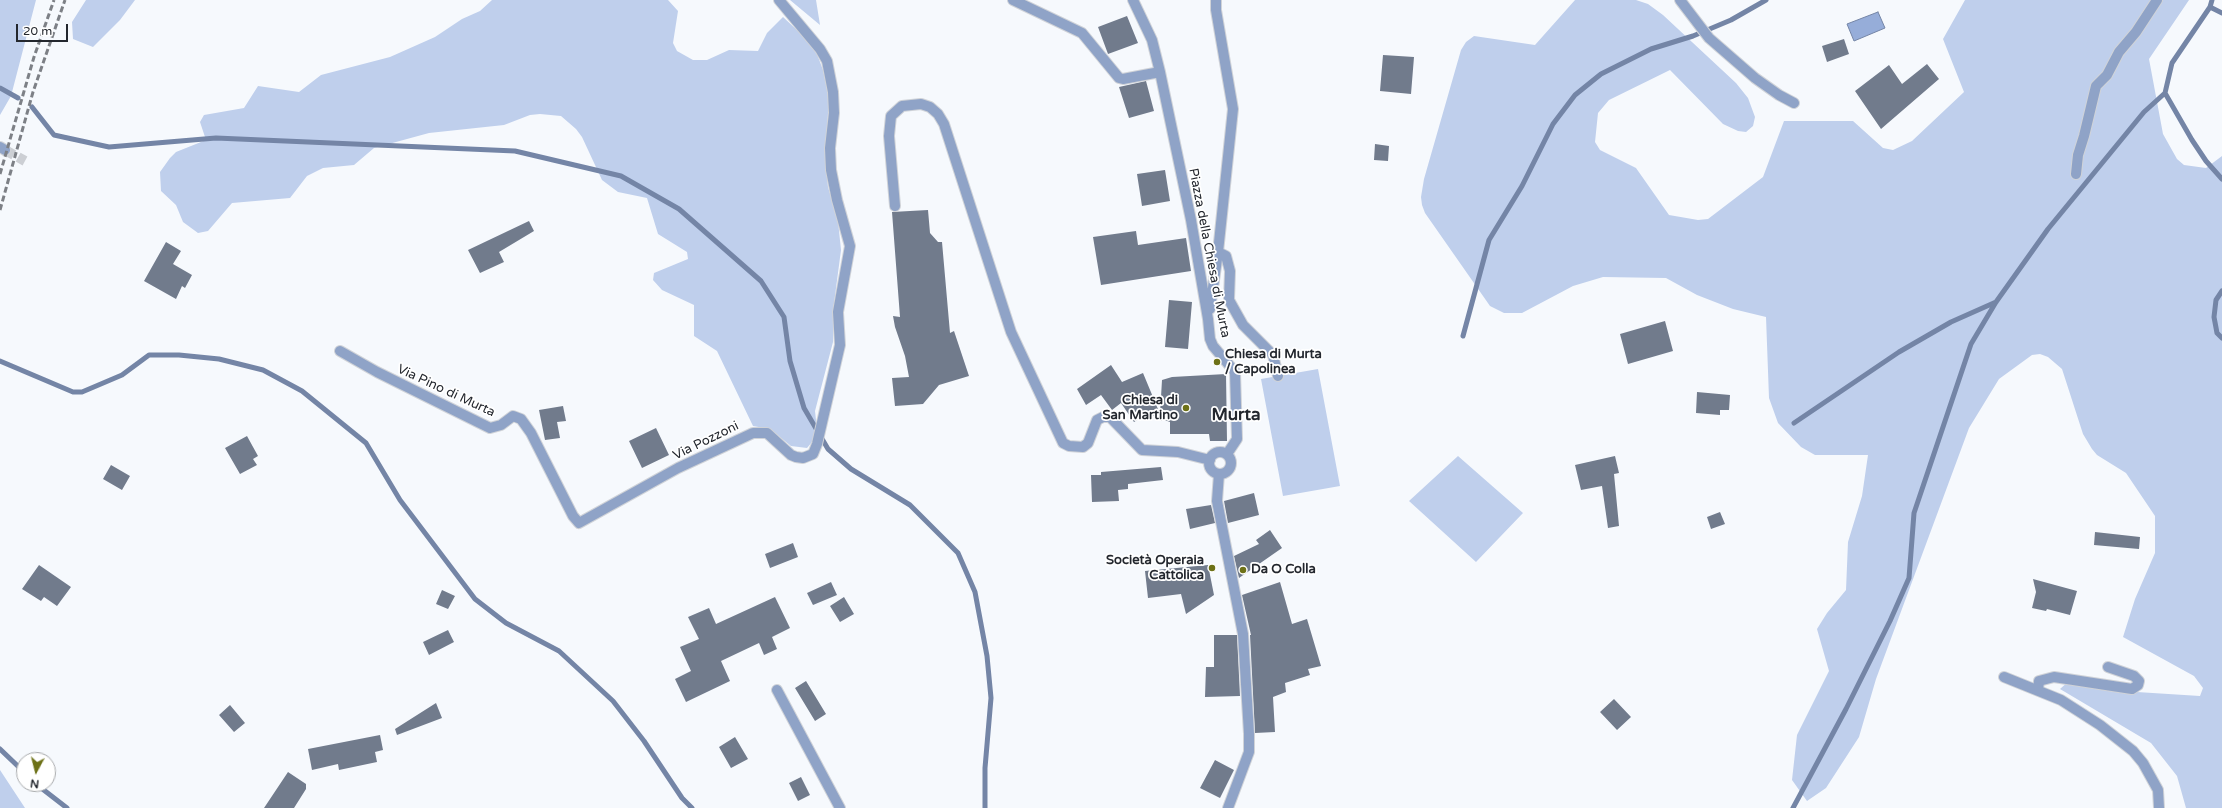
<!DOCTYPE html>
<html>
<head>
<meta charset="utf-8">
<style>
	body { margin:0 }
	#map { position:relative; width:2222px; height:808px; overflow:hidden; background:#f6f9fd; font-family:"Varela Round",sans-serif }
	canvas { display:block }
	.north { position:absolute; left:16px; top:752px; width:40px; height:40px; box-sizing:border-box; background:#fff; border:1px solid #a7a9ab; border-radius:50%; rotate:187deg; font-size:11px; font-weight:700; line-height:16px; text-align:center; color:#23272e }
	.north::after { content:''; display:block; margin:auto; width:14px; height:18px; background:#6d7117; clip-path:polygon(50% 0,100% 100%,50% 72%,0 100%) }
	.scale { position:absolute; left:16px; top:24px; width:52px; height:18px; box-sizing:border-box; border:2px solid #23272e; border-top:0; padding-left:5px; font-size:12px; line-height:14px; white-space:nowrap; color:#23272e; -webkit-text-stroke:3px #fff; paint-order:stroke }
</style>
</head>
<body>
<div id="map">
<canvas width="2222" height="808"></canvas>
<div class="north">N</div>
<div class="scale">20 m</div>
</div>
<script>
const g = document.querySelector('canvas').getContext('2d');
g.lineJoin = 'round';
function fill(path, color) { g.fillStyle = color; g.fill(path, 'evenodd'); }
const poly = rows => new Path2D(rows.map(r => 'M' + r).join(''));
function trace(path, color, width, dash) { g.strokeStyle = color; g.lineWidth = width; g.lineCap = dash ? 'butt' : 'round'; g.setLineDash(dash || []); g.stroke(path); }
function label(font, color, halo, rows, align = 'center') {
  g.font = font + ' "Varela Round",sans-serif'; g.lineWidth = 3.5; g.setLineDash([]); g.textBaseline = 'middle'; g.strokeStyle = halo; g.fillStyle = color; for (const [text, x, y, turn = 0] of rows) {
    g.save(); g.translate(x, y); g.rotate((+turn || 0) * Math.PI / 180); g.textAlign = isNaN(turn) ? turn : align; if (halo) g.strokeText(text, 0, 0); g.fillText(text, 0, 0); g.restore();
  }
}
fill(poly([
	[0,0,36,0,11,96,0,115],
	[86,0,135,0,120,20,93,47,73,39,72,22],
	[492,0,668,0,678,11,673,43,677,51,693,60,707,60,729,50,758,51,767,33,783,17,814,46,823,70,829,99,825,158,828,187,838,221,841,250,833,311,833,342,815,411,817,429,812,442,807,448,791,446,770,429,753,426,717,351,694,336,694,305,662,290,653,280,654,273,688,259,687,252,658,234,647,198,618,192,602,180,582,137,576,129,561,116,540,114,530,115,504,125,429,133,374,148,354,165,323,168,307,176,290,198,232,203,208,231,198,233,183,222,176,205,161,191,160,172,170,158,176,152,206,140,200,122,204,115,244,108,258,86,299,92,321,75,390,57,435,37,462,19,480,11],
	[790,0,816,0,820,25],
	[1575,0,1636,0,1648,4,1663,15,1736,83,1748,98,1755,117,1753,126,1746,132,1738,131,1723,124,1670,70,1609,100,1598,113,1595,142,1600,150,1636,168,1669,215,1698,220,1708,219,1763,177,1784,121,1853,121,1883,148,1893,150,1912,141,1964,92,1943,39,1965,0,2189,0,2149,59,2163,134,2177,159,2184,165,2206,168,2222,156,2222,808,2186,808,2177,776,2151,743,2060,689,2069,681,2121,691,2200,696,2203,688,2194,676,2123,637,2135,599,2155,553,2155,516,2126,473,2097,455,2092,449,2083,434,2062,369,2048,357,2040,354,2032,355,1999,379,1969,428,1876,679,1859,737,1826,788,1807,801,1792,780,1797,735,1829,671,1817,629,1827,613,1846,590,1848,542,1862,496,1868,455,1815,455,1801,447,1778,423,1769,398,1766,317,1733,309,1697,295,1666,278,1603,277,1573,286,1522,313,1504,313,1490,306,1425,213,1422,205,1421,197,1424,179,1461,50,1466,42,1474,36,1535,45],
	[1318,369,1340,486,1283,496,1261,379],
	[1458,456,1523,513,1476,562,1409,501],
	[0,770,25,808,0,808]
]), '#bfcfec');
const water = poly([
	[1878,12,1885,28,1854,41,1847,24,1878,12]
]);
fill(water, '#96add9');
trace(water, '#7485a6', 1);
trace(poly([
	[2212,0,2210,7,2172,63,2165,93,2192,140,2206,161,2222,179],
	[2210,7,2222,13],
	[0,88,18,98],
	[32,107,54,135,109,147,216,138,515,151,621,176,679,209,761,281,784,317,790,361,804,408,828,449,851,469,910,505,958,553,975,592,987,656,991,698,985,768,985,808],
	[2222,291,2216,300,2214,317,2217,333,2222,338],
	[1463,336,1489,240,1522,186,1553,124,1575,95,1601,74,1651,49,1693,36,1731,20,1766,0],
	[0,361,73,392,82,392,122,375,149,355,179,355,219,359,263,370,302,391,366,443,400,500,475,599,506,623,559,651,613,701,644,741,682,798,692,808],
	[1794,423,1899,352,1951,322,1996,302],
	[0,749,24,772],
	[36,784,67,808],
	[1793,808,1846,709,1890,621,1909,578,1914,513,1971,344,1996,302,2048,229,2144,112,2165,93]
]), '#7485a6', 5);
fill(poly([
	[1127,16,1138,43,1108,54,1098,27],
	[1844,39,1849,54,1827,62,1822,46],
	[1383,55,1414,57,1411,94,1380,91],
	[1927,64,1939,79,1881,129,1855,91,1889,65,1902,84],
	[1146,81,1154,111,1129,118,1119,87],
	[1375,144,1389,146,1388,161,1374,160],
	[1165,170,1170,201,1142,206,1137,174],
	[928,210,930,233,938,242,942,242,950,333,954,331,969,376,939,385,923,404,895,406,892,378,909,377,905,356,895,327,893,316,900,317,892,212],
	[529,221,534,231,499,252,504,262,480,273,468,250],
	[1136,231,1138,245,1186,238,1191,271,1101,285,1093,237],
	[166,242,181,251,173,264,192,275,185,288,182,286,176,299,144,281],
	[1169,300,1192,302,1188,349,1165,347],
	[1665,321,1673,351,1628,364,1620,334],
	[1111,365,1122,382,1143,373,1160,414,1162,380,1172,377,1226,374,1227,441,1210,441,1209,434,1170,434,1170,422,1162,419,1162,421,1148,413,1134,422,1121,403,1112,410,1101,395,1086,405,1077,389],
	[1697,392,1730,395,1729,410,1720,410,1720,415,1696,413],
	[563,406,566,421,557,422,560,438,545,440,539,410],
	[656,428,669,455,642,468,629,441],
	[247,436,258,456,253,459,257,465,240,474,225,448],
	[1615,456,1619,473,1614,474,1619,526,1608,528,1602,486,1581,490,1575,465],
	[111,465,130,476,122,490,103,479],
	[1161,467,1163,480,1128,484,1128,489,1118,490,1119,501,1092,502,1091,475,1101,475,1101,472],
	[1254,493,1259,515,1228,523,1224,501],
	[1211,505,1215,523,1190,529,1186,509],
	[1720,512,1725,524,1711,529,1707,517],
	[1270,530,1282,548,1239,578,1234,556,1259,544,1256,540],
	[2095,532,2140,537,2139,549,2094,545],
	[793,543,798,557,770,568,765,554],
	[39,565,71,587,57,606,44,597,41,601,22,589],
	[1208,565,1214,595,1186,614,1181,594,1148,598,1145,571],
	[2033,579,2077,591,2070,615,2047,609,2046,611,2032,608,2036,592],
	[831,582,837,595,813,605,807,593],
	[1280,582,1292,624,1307,619,1321,666,1308,669,1310,675,1285,683,1286,692,1273,697,1275,732,1255,733,1250,635,1251,635,1242,595],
	[442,590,455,596,448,609,436,604],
	[775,597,790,628,772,637,777,649,764,655,759,643,721,661,730,681,686,702,675,679,691,671,680,647,699,639,688,617,709,608,716,624],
	[844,597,854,614,840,622,830,606],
	[448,630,454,642,429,655,423,642],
	[1214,635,1237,635,1240,696,1205,697,1206,667,1214,667],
	[806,681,826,714,815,721,795,688],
	[1614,699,1631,717,1617,730,1600,712],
	[436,703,442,718,397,735,395,729],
	[230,705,245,723,234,732,219,715],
	[380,735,383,750,375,752,377,762,339,770,338,764,312,770,308,749],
	[735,737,748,759,731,768,719,747],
	[1215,760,1234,770,1220,798,1200,788],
	[288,772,306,784,306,789,294,808,264,808],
	[801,777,810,795,798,801,789,783]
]), '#717b8c');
trace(poly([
	[5,150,25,161]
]), '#cccfd4', 10, [10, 5]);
const minor = poly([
	[1013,0,1082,33,1119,78,1123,79,1160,72],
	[1133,0,1152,40,1160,72,1191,220,1208,319,1210,339,1213,346,1235,372,1237,439,1227,454],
	[1680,0,1709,38,1755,78,1779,95,1794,103],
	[0,147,5,150],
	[2076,174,2078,155,2084,136,2096,86,2107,75,2119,52,2136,32,2157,0],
	[895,206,889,136,891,116,902,106,921,104,930,107,938,114,944,124,1011,332,1063,443,1069,446,1083,447,1088,443,1097,420,1103,417,1110,417,1142,450,1178,452,1210,460],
	[1218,252,1226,256,1230,271,1229,300,1243,325,1273,355,1278,376],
	[1210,309,1218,252,1233,109,1216,10,1216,0],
	[340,351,377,372,490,428,501,425,513,416,521,419,531,433,573,516,579,523,678,468,753,433,767,433,791,455,796,457,803,458,813,454,817,444,840,345,838,312,850,246,837,200,831,170,830,148,834,113,833,92,827,61,820,49,779,0],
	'1209 463a11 11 0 1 1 22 0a11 11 0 1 1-22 0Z',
	[1219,474,1217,501,1243,634,1249,734,1249,752,1228,808],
	[2004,677,2061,700,2100,725,2133,751,2143,763,2158,790,2159,808],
	[777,690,840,808],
	[2038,690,2039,681,2054,677,2132,689,2138,685,2139,681,2134,676,2108,667]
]);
trace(minor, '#d0d3d8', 12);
trace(minor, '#8fa3c7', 10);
trace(poly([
	[0,174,34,57,54,0],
	[0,210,33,92,65,0]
]), '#7d8086', 3, [6, 3]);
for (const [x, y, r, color] of [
	[1217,362,4,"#6d7117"],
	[1186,408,4,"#6d7117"],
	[1212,568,4,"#6d7117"],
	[1243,570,4,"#6d7117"]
]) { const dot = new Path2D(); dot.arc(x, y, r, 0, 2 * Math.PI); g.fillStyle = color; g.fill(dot); trace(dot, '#fff', 1.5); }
label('13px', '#23272e', '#fff', [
	["Piazza della Chiesa di Murta",1209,253,79],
	["Via Pino di Murta",446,391,25],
	["Via Pozzoni",706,441,-26]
]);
label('bold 13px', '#23272e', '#fff', [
	["Chiesa di Murta",1225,355],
	["/ Capolinea",1225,370],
	["Chiesa di",1178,401,"right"],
	["San Martino",1178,416,"right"],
	["Società Operaia",1204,561,"right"],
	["Cattolica",1204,576,"right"],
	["Da O Colla",1251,570]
], 'left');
label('bold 17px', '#23272e', '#fff', [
	["Murta",1236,416]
]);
</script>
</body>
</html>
